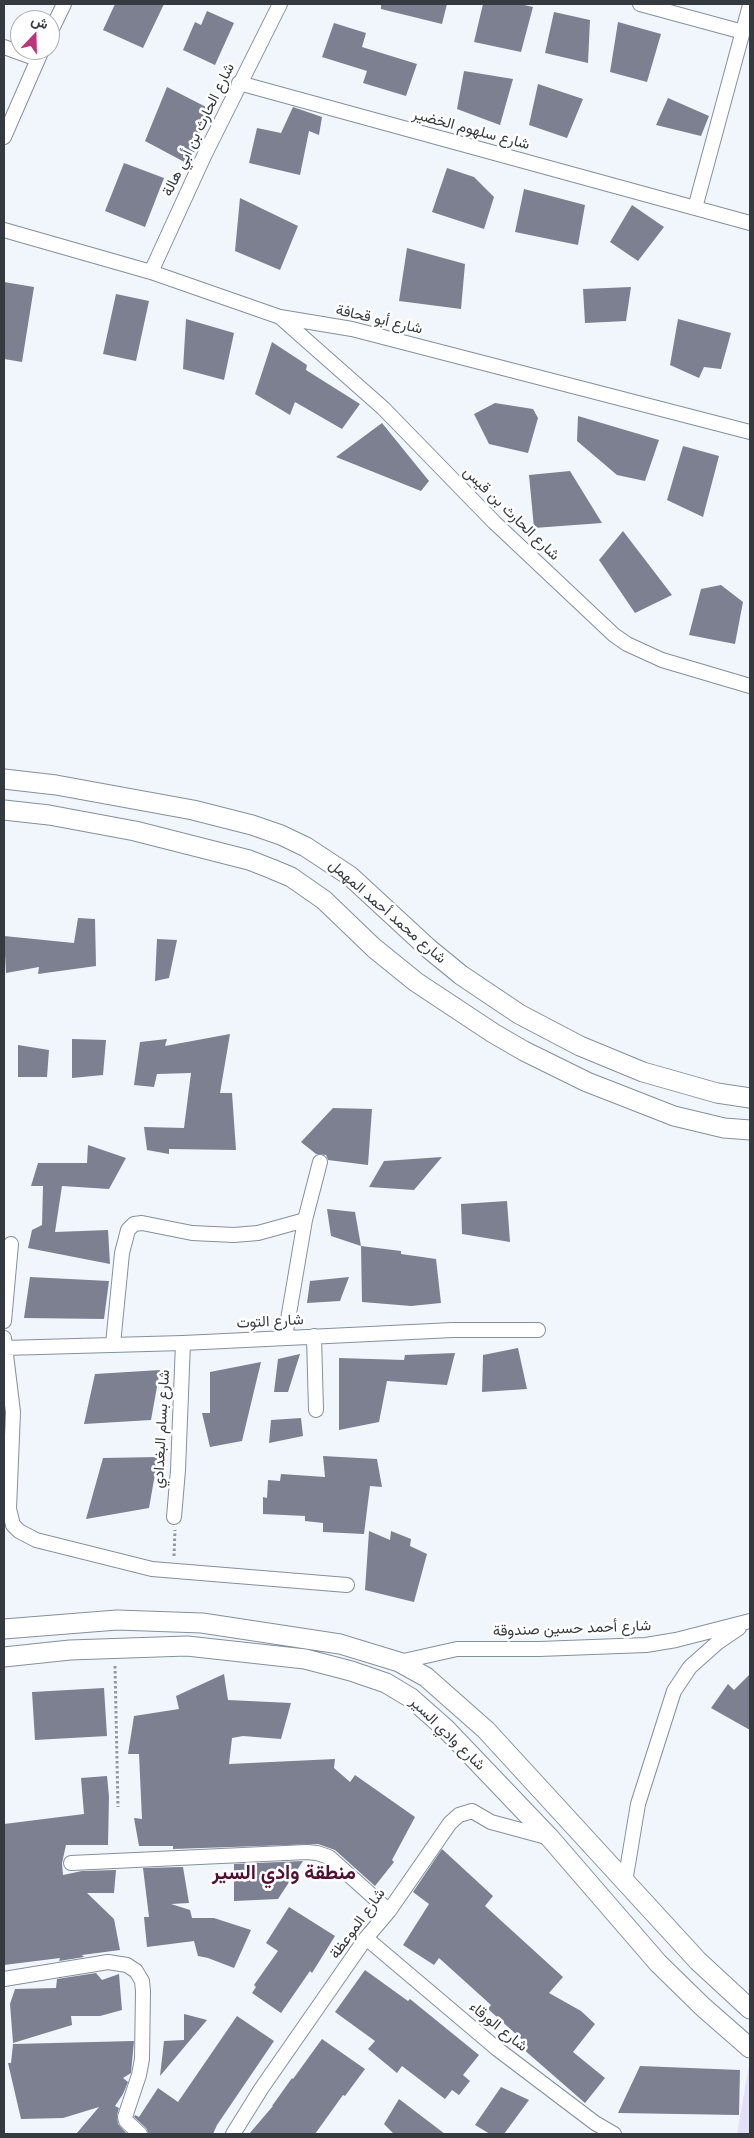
<!DOCTYPE html>
<html>
<head>
<meta charset="utf-8">
<style>
	body { margin:0 }
	#map { position:relative; width:754px; height:2138px; overflow:hidden; background:#f1f6fc; font-family:"DM Sans",Vazirmatn,sans-serif }
	canvas { display:block }
	.frame { position:absolute; inset:0; border:5px solid #353a40; pointer-events:none }
	.north { position:absolute; left:10px; top:10px; width:50px; height:50px; box-sizing:border-box; background:#fff; border:1px solid #aeb0b3; border-radius:50%; rotate:21deg; font-size:14px; font-weight:700; line-height:20px; text-align:center; color:#353a40 }
	.north::after { content:''; display:block; margin:auto; width:18px; height:22px; background:#ba357a; clip-path:polygon(50% 0,100% 100%,50% 72%,0 100%) }
</style>
</head>
<body>
<div id="map">
<canvas width="754" height="2138"></canvas>
<div class="frame"></div>
<div class="north">ش</div>
</div>
<script>
const g = document.querySelector('canvas').getContext('2d');
g.lineJoin = 'round';
function fill(path, color) { g.fillStyle = color; g.fill(path, 'evenodd'); }
const poly = rows => new Path2D(rows.map(r => 'M' + r).join(''));
function trace(path, color, width, dash) { g.strokeStyle = color; g.lineWidth = width; g.lineCap = dash ? 'butt' : 'round'; g.setLineDash(dash || []); g.stroke(path); }
function label(font, color, halo, rows, align = 'center') {
  g.font = font + ' "DM Sans",Vazirmatn,sans-serif'; g.lineWidth = 5; g.setLineDash([]); g.textBaseline = 'middle'; g.strokeStyle = halo; g.fillStyle = color; for (const [text, x, y, turn = 0] of rows) {
    g.save(); g.translate(x, y); g.rotate((+turn || 0) * Math.PI / 180); g.textAlign = isNaN(turn) ? turn : align; if (halo) g.strokeText(text, 0, 0); g.fillText(text, 0, 0); g.restore();
  }
}
fill(poly([
	[749,2065,750,2134,737,2134]
]), '#e4e0f8');
fill(poly([
	[115,4,164,4,143,48,103,30],
	[381,4,447,4,442,24,381,9],
	[483,4,520,4,533,7,521,52,474,42],
	[207,11,234,23,215,65,183,50,195,22,201,25],
	[554,12,590,20,588,63,545,53],
	[618,22,661,34,647,82,610,72],
	[334,23,366,33,362,47,417,64,406,96,363,83,367,71,322,57],
	[464,71,513,79,500,125,457,109],
	[538,84,583,99,567,138,529,125],
	[167,87,208,108,190,165,145,141],
	[668,98,709,116,701,136,656,125],
	[293,107,322,117,319,135,309,131,300,175,249,163,257,128,281,133],
	[124,163,164,178,145,227,105,211],
	[447,168,474,177,494,197,484,229,432,212],
	[524,189,585,205,578,245,515,232],
	[240,198,298,226,280,270,235,251],
	[632,205,664,227,638,261,610,242],
	[407,248,465,264,461,309,399,301],
	[4,282,34,287,22,362,4,359],
	[631,287,626,321,585,323,583,289],
	[116,294,149,301,136,361,103,354],
	[186,319,234,333,224,380,183,369],
	[678,319,731,333,721,369,704,367,699,378,670,365],
	[272,342,307,365,306,370,360,404,342,429,295,402,290,415,255,394],
	[495,403,533,409,538,418,528,453,489,444,474,414],
	[578,416,659,440,645,481,617,475,577,441],
	[382,423,429,481,421,491,336,457],
	[683,446,719,456,703,517,667,500],
	[570,471,602,523,534,528,529,475],
	[623,531,672,595,635,613,599,560],
	[721,585,743,602,735,644,689,635,701,589],
	[78,918,95,919,96,966,38,974,39,967,6,973,4,936,74,943],
	[157,939,177,940,169,978,155,981],
	[230,1034,220,1093,232,1093,236,1150,169,1149,169,1154,147,1150,144,1127,184,1128,191,1073,157,1074,154,1087,134,1085,140,1042,167,1039,165,1046],
	[72,1039,106,1040,103,1075,72,1078],
	[18,1045,49,1050,47,1077,18,1077],
	[333,1108,372,1109,368,1165,328,1160,326,1155,316,1154,301,1142],
	[88,1145,126,1158,109,1189,62,1186,55,1232,108,1230,110,1264,28,1248,32,1230,42,1225,43,1186,31,1186,38,1163,87,1163],
	[442,1157,414,1190,369,1187,384,1161],
	[507,1201,510,1242,462,1234,461,1204],
	[327,1209,355,1212,361,1246,331,1236],
	[361,1246,401,1251,401,1254,436,1259,441,1303,411,1306,362,1302],
	[30,1277,109,1281,104,1319,24,1318],
	[349,1277,340,1301,307,1303,310,1281],
	[518,1348,527,1389,482,1392,483,1355],
	[455,1353,447,1385,387,1381,379,1422,339,1430,339,1358,404,1360,405,1355],
	[300,1354,288,1392,274,1392,278,1359],
	[261,1362,242,1441,210,1447,202,1413,210,1413,210,1372],
	[160,1370,151,1420,84,1424,95,1374],
	[301,1418,303,1436,269,1443,271,1420],
	[323,1456,377,1459,382,1487,370,1486,364,1534,323,1532,323,1523,305,1521,305,1516,263,1514,263,1497,267,1498,268,1480,280,1481,281,1474,325,1477],
	[158,1457,149,1508,86,1519,103,1458],
	[369,1531,390,1540,391,1531,411,1539,410,1546,427,1554,414,1602,365,1590],
	[224,1674,228,1700,291,1703,281,1739,243,1736,232,1738,229,1764,335,1759,334,1768,350,1782,355,1775,415,1817,392,1860,394,1862,375,1886,335,1850,318,1844,173,1849,173,1846,139,1846,134,1818,142,1819,139,1754,128,1754,134,1716,179,1709,176,1696],
	[750,1674,750,1730,711,1708,728,1684,734,1690],
	[104,1688,107,1736,35,1740,32,1692],
	[107,1776,109,1797,108,1845,66,1845,62,1863,63,1875,82,1871,116,1870,114,1893,87,1893,114,1919,120,1950,82,1955,84,1957,59,1961,60,1958,4,1965,4,1824,84,1814,81,1778],
	[442,1849,493,1896,485,1906,563,1977,549,1993,581,2011,595,2024,573,2052,605,2078,585,2103,522,2048,526,2043,488,2009,491,2005,439,1958,434,1965,403,1945,429,1904,413,1892],
	[303,1861,278,1899,234,1901,234,1864],
	[183,1867,189,1903,171,1904,190,1910,192,1918,214,1918,251,1930,234,1968,208,1958,198,1956,194,1941,147,1947,144,1917,149,1917,143,1868],
	[289,1907,335,1936,312,1973,310,1971,281,2013,252,1993,256,1987,254,1985,278,1951,266,1943],
	[365,1970,408,2001,410,1999,479,2055,463,2075,470,2081,459,2095,452,2090,445,2099,402,2066,397,2073,368,2049,375,2041,335,2012],
	[96,1973,102,1980,119,1974,122,2010,100,2016,71,2016,72,2025,13,2043,10,2004,15,1989,56,1988,57,1979],
	[184,2014,207,2020,160,2076,164,2041,184,2040],
	[237,2016,274,2041,217,2125,213,2134,149,2134,146,2128,134,2117,135,2115,139,2117,158,2088,178,2102],
	[322,2039,365,2069,345,2096,343,2095,315,2134,249,2134,273,2106,272,2106,292,2078,293,2079],
	[134,2041,131,2073,123,2078,128,2082,123,2094,115,2106,119,2108,117,2115,118,2124,127,2134,76,2134,99,2107,63,2118,21,2119,8,2063,11,2063,13,2044],
	[640,2066,740,2070,739,2115,618,2113],
	[501,2087,529,2100,504,2134,490,2134,475,2125],
	[399,2099,445,2134,394,2134,384,2124]
]), '#7c8090');
const street = poly([
	[640,4,743,32],
	[50,33,64,4],
	[4,47,37,59],
	[239,83,750,223],
	[4,137,42,50],
	[695,208,750,5],
	[4,230,151,272,280,317,352,329,750,432],
	[151,272,205,154,280,4],
	[280,317,383,408,494,522,614,635,627,644,662,660,750,686],
	[4,1321,11,1244],
	[314,1336,316,1410],
	[285,1337,305,1220,320,1162],
	[4,1338,13,1412,9,1509,13,1525,19,1531,36,1540,152,1569,347,1585],
	[113,1344,122,1253,128,1230,134,1224,142,1223,192,1233,234,1235,258,1233,305,1220],
	[4,1348,183,1343,453,1330,538,1330],
	[174,1517,178,1470,183,1343],
	[399,1662,457,1649,539,1649,646,1645,676,1640,750,1621],
	[71,1863,307,1852,317,1853,329,1857,389,1911],
	[625,1882,638,1804,674,1691,690,1667,717,1643,739,1628],
	[366,1938,496,2048,595,2123,614,2134],
	[4,1979,108,1962,127,1965,136,1971,142,1981,143,1991,142,2059,139,2075,125,2117,126,2121,140,2134],
	[233,2134,261,2089,366,1938,389,1911,450,1823,459,1815,472,1811,491,1822,550,1838]
]);
const secondary = poly([
	[4,779,56,785,193,810,252,825,281,835,306,847,350,876,428,948,461,975,519,1014,580,1046,643,1072,717,1093,750,1098],
	[4,810,49,815,135,831,249,860,272,869,291,877,324,900,374,948,416,982,493,1033,524,1051,587,1082,674,1116,724,1128,750,1130],
	[4,1629,117,1620,202,1623,340,1644,399,1662,426,1677,486,1730,698,1961,750,2009],
	[4,1657,70,1650,187,1646,305,1659,351,1671,386,1683,411,1698,445,1728,550,1838,658,1963,703,2007,750,2048]
]);
trace(street, '#858f9d', 16);
trace(secondary, '#858f9d', 21);
trace(poly([
	[174,1556,175,1530],
	[115,1666,118,1807]
]), '#92979d', 3, [2.5, 2.5]);
trace(street, '#fff', 14);
trace(secondary, '#fff', 19);
label('15px', '#353a40', '#fff', [
	["شارع الحارث بن أبي هالة",199,130,-64],
	["شارع سلهوم الخضير",471,130,15],
	["شارع أبو قحافة",379,320,13],
	["شارع الحارث بن قيس",511,514,44],
	["شارع محمد أحمد المهمل",387,912,41],
	["شارع التوت",270,1322,-3],
	["شارع بسام البغدادي",162,1429,-87],
	["شارع أحمد حسين صندوقة",572,1629,-2],
	["شارع وادي السير",447,1734,44],
	["شارع الموعظة",358,1924,-54],
	["شارع الورقاء",498,2027,39]
]);
label('bold 20px', '#501132', '#fff', [
	["منطقة وادي السير",284,1874]
]);
</script>
</body>
</html>
